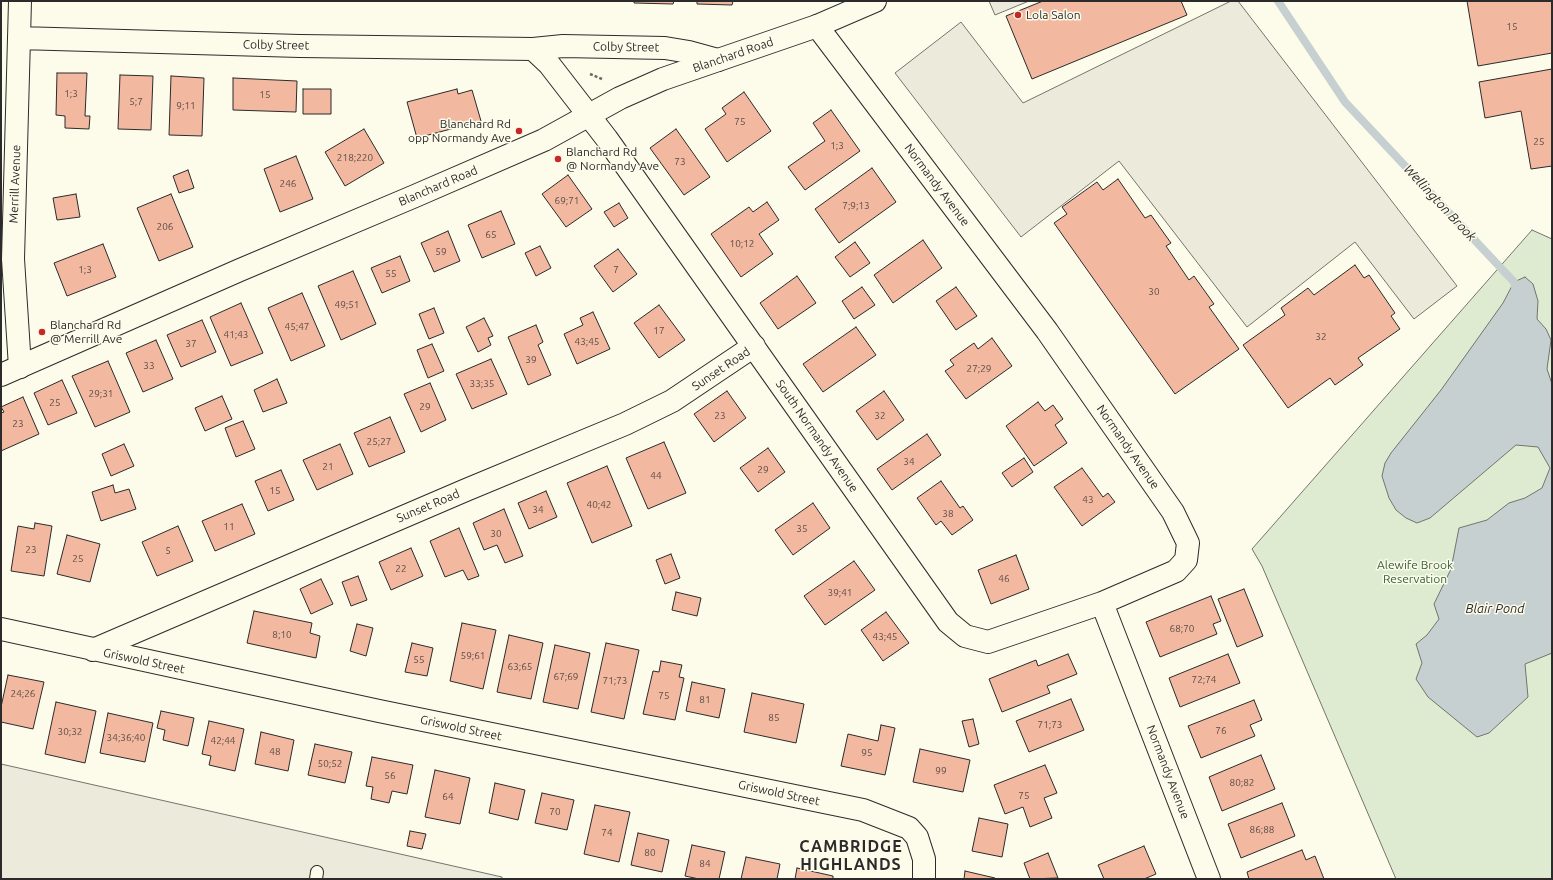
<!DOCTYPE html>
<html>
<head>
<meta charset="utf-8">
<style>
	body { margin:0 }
	#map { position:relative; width:1553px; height:880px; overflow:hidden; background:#fdfbea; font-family:Ubuntu,sans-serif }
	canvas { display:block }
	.frame { position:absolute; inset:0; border:2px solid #2b2b2b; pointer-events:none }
</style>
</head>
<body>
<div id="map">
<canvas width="1553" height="880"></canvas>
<div class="frame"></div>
</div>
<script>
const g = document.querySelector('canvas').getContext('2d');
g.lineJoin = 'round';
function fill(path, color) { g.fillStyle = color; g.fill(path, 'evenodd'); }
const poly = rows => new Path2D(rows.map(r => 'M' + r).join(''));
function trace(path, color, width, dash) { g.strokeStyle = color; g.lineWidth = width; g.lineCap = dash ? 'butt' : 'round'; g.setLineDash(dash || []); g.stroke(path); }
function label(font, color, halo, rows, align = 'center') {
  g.font = font + ' Ubuntu,sans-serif'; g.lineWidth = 3; g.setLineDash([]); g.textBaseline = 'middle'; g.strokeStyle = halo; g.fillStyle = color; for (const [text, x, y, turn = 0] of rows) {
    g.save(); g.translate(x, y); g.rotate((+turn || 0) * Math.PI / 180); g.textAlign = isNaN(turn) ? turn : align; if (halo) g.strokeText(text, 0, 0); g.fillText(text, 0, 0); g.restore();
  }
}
const green = poly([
	[1532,230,1552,239,1552,879,1396,879,1262,566,1252,549,1532,230]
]);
fill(green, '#deebd1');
trace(green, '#74746e', 1);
const parking = poly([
	[989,1,1029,1,995,15,989,1],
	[1231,1,1238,1,1457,286,1414,319,1355,242,1247,327,1119,161,1021,237,895,73,961,22,1023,103,1231,1],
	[1,764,502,877,502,879,1,879,1,764]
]);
fill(parking, '#eceadb');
trace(parking, '#74746e', 1);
const water = poly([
	[1525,277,1533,284,1538,301,1537,319,1546,329,1551,340,1547,369,1552,384,1552,653,1525,664,1528,697,1489,733,1477,737,1428,697,1416,679,1422,663,1416,644,1427,635,1439,619,1434,604,1451,569,1459,528,1487,520,1509,503,1525,498,1542,488,1550,468,1538,447,1516,445,1430,518,1417,523,1406,518,1396,510,1389,498,1382,476,1385,463,1391,453,1441,390,1503,303,1514,282,1525,277]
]);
fill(water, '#c7d0d0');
trace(water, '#74746e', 1);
trace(poly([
	[1278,1,1345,102,1514,282,1516,291]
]), '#c7d0d0', 8);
const building = poly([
	[634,1,674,1,673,4,634,3,634,1],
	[697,1,733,1,732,5,697,4,697,1],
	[1043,1,1181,1,1187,15,1032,79,1006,16,1043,1],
	[1467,1,1552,1,1552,53,1478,66,1467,1],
	[1552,69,1552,166,1531,169,1521,111,1485,118,1479,82,1552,69],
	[57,73,87,73,85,116,90,116,89,129,65,128,65,116,56,115,57,73],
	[120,75,153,76,151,130,118,129,120,75],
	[171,76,204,78,202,136,169,135,171,76],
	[233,78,297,81,296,112,233,110,233,78],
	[303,89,331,89,331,114,303,114,303,89],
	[457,89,458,94,472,90,481,121,417,138,407,102,457,89],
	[744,92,771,131,727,162,705,129,726,114,722,108,744,92],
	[831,110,860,151,805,190,788,167,825,141,813,123,831,110],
	[364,129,384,163,345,186,325,152,364,129],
	[676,129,710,177,684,195,650,148,676,129],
	[296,156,313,199,280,212,264,169,296,156],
	[872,168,896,202,839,243,815,209,872,168],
	[188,170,194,188,179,193,173,176,188,170],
	[568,175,592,209,566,227,542,194,568,175],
	[1118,179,1145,218,1151,215,1171,243,1166,246,1189,280,1194,276,1214,304,1209,307,1239,349,1175,394,1054,223,1067,214,1062,207,1097,182,1103,190,1118,179],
	[76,194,80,217,57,220,53,198,76,194],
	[171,194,193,247,159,261,137,208,171,194],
	[767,202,779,220,759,234,773,254,741,277,711,234,749,207,753,212,767,202],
	[619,203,628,218,614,227,604,212,619,203],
	[501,211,515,244,482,258,468,225,501,211],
	[448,231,460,261,434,272,421,243,448,231],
	[923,240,942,268,893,303,874,275,923,240],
	[855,242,870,263,850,277,835,257,855,242],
	[103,244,116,277,67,296,54,263,103,244],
	[540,246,551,268,536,276,525,253,540,246],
	[618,249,637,274,613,292,594,266,618,249],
	[400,256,410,281,382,293,371,268,400,256],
	[1355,265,1364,278,1369,275,1395,313,1391,316,1400,329,1358,358,1363,365,1335,385,1330,378,1288,408,1243,345,1285,315,1281,308,1308,288,1314,295,1355,265],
	[353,271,376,324,341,340,318,286,353,271],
	[797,276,816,303,778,329,760,303,797,276],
	[862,287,875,305,854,319,842,301,862,287],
	[956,287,977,316,956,330,936,301,956,287],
	[302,293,325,346,291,361,268,308,302,293],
	[241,303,263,353,231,366,210,317,241,303],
	[659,305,685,340,659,358,634,323,659,305],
	[434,308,444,333,429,339,419,314,434,308],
	[593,312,610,349,577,364,564,334,583,325,580,318,593,312],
	[484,318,493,336,488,338,491,345,478,352,466,327,484,318],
	[202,320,216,352,181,367,167,335,202,320],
	[536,325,543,342,538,345,551,375,528,385,508,337,536,325],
	[856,327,876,355,823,392,803,364,856,327],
	[992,338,1012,366,966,399,945,371,954,365,950,360,974,343,978,349,992,338],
	[156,340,173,379,143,392,126,353,156,340],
	[432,344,444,371,428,378,417,350,432,344],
	[491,359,507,394,472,409,456,374,491,359],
	[108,361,130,412,95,427,72,376,108,361],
	[277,379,287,403,263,412,254,390,277,379],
	[62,380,77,413,48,425,34,393,62,380],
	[430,383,446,420,421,432,404,394,430,383],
	[727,391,746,418,714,442,694,414,727,391],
	[884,391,904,420,877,440,856,411,884,391],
	[222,396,232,419,205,431,195,408,222,396],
	[23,397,39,434,1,451,1,413,4,412,1,407,23,397],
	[1038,402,1045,411,1053,405,1063,419,1055,425,1067,443,1034,466,1006,426,1038,402],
	[390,417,405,452,369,467,354,433,390,417],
	[243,421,255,449,236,457,225,428,243,421],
	[927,434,941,455,892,490,877,469,927,434],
	[664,442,686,493,648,509,626,458,664,442],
	[124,444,134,466,111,476,102,454,124,444],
	[340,444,353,474,317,490,303,460,340,444],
	[768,448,785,472,758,492,740,468,768,448],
	[1024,458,1033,472,1012,487,1002,473,1024,458],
	[607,466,632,526,592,543,567,483,607,466],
	[1082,468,1103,497,1108,493,1115,502,1082,526,1054,487,1082,468],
	[281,470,294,500,268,511,255,481,281,470],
	[941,481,960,508,963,506,973,520,952,535,941,521,936,525,917,498,941,481],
	[113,485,115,493,129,489,136,509,101,521,92,492,113,485],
	[546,491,557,517,529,529,518,503,546,491],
	[813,503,830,528,793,555,775,530,813,503],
	[242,504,255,534,215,551,202,521,242,504],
	[504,509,523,556,505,563,497,545,484,550,473,523,504,509],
	[35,523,52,526,44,576,11,571,18,526,34,529,35,523],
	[178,526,193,561,157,576,142,542,178,526],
	[459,528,479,576,468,580,463,570,445,577,430,541,459,528],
	[67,535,100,544,90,582,57,574,67,535],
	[411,548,423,576,391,590,379,562,411,548],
	[671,554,680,578,665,584,656,560,671,554],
	[1016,555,1029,589,991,604,978,570,1016,555],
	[854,561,875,590,825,625,804,596,854,561],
	[358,576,367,600,351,606,342,582,358,576],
	[321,579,333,604,311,614,300,589,321,579],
	[1244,589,1263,636,1237,647,1218,599,1244,589],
	[676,592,701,598,697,616,672,610,676,592],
	[1211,596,1221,621,1213,624,1217,634,1160,657,1146,622,1211,596],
	[254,611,312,623,310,633,320,636,316,658,247,643,254,611],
	[886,612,909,643,883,661,861,630,886,612],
	[462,623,496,630,483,689,450,681,462,623],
	[357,624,373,628,366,656,350,651,357,624],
	[509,635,543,643,531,699,497,692,509,635],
	[412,643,433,648,427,676,405,672,412,643],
	[606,643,639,650,624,719,591,712,606,643],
	[555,645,590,653,578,709,543,702,555,645],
	[1068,654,1077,674,1047,686,1050,693,1002,712,989,679,1036,660,1038,666,1068,654],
	[1228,654,1240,683,1180,707,1169,678,1228,654],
	[661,661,682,665,679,677,684,678,675,720,643,714,653,671,659,672,661,661],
	[8,675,44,682,33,729,1,722,1,707,8,675],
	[692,682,725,689,719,718,686,711,692,682],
	[752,693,804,704,796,743,744,732,752,693],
	[1071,699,1084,730,1029,752,1016,721,1071,699],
	[1254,700,1262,720,1250,725,1255,736,1201,758,1188,726,1254,700],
	[56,702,96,711,85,763,45,754,56,702],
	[161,711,194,718,188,746,163,740,165,730,157,728,161,711],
	[108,713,153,723,145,762,100,753,108,713],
	[973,719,979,744,969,747,962,721,973,719],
	[209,721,244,729,235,771,209,765,211,756,202,754,209,721],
	[881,725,895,728,885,775,841,766,848,734,878,741,881,725],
	[261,732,294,740,288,771,255,764,261,732],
	[315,744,352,752,345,783,308,775,315,744],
	[920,749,970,760,963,792,913,782,920,749],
	[1261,755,1275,789,1222,811,1209,777,1261,755],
	[372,757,413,765,407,794,392,791,389,803,371,799,373,787,366,786,372,757],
	[1045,765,1057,793,1044,798,1052,818,1030,827,1023,807,1005,814,994,785,1045,765],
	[435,770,470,778,460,824,425,817,435,770],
	[495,783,525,790,518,820,489,813,495,783],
	[542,793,574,800,567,830,535,823,542,793],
	[1282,803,1295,836,1241,858,1228,824,1282,803],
	[595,805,630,812,619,862,584,854,595,805],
	[979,818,1008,824,1002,857,972,851,979,818],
	[410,831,426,834,422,849,407,846,410,831],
	[638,833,669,840,662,872,631,865,638,833],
	[692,845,725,852,719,879,699,879,685,876,692,845],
	[1144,846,1156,874,1144,879,1104,879,1098,865,1144,846],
	[1302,850,1306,860,1315,856,1324,879,1249,879,1247,872,1302,850],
	[1048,853,1058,878,1030,879,1024,863,1048,853],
	[746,857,780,864,777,879,741,879,746,857],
	[797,868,833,876,833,879,795,879,797,868],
	[965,871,995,878,995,879,964,879,965,871]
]);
fill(building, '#f2b8a0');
trace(building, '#2b2b2b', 1);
const lane = poly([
	[316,879,317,872]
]);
const street = poly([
	[817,26,1047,331,1173,512,1188,543,1186,560,1176,571,1102,603,1209,879],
	[19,38,300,46,533,49,563,46,665,48,689,52,718,60],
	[533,49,549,64,607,139,948,622,965,636,988,642,1102,603],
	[20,367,13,259,20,1],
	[1,629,379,711,863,810,909,828,917,837,924,859,924,879],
	[93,650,466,490,625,424,672,401,754,346]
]);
const secondary = poly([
	[1,375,240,270,415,196,544,140,620,98,663,79,817,26,875,1]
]);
trace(lane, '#2b2b2b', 14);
trace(street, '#2b2b2b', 24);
trace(secondary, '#2b2b2b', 24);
trace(poly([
	[590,74,602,79]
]), '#6a6964', 2.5, [3, 2]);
trace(lane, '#fdfbea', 12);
trace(street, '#fdfbea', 22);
trace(secondary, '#fdfbea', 22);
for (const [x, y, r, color] of [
	[1018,15,4,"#c62828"],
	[519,131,4,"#c62828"],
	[558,159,4,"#c62828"],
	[42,332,4,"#c62828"]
]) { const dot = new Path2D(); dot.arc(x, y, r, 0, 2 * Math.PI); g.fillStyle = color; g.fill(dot); trace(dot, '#fdfbea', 1.5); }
label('10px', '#5d4e48', null, [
	["15",1512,27],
	["1;3",71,94],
	["15",265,95],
	["5;7",136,102],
	["9;11",186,106],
	["75",740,122],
	["25",1539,142],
	["1;3",837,146],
	["218;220",355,158],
	["73",680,162],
	["246",288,184],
	["69;71",567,201],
	["7;9;13",856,206],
	["206",165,227],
	["65",491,235],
	["10;12",742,244],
	["59",441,252],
	["1;3",85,270],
	["7",616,270],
	["55",391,274],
	["30",1154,292],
	["49;51",347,305],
	["45;47",297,327],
	["17",659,331],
	["41;43",236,335],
	["32",1321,337],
	["43;45",587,342],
	["37",191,344],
	["39",531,360],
	["33",149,366],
	["27;29",979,369],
	["33;35",482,384],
	["29;31",101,394],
	["25",55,403],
	["29",425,407],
	["23",720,416],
	["32",880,416],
	["23",18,424],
	["25;27",379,442],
	["34",909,462],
	["21",328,467],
	["29",763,470],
	["44",656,476],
	["15",275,491],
	["43",1088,500],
	["40;42",599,505],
	["34",538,510],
	["38",948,514],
	["11",229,527],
	["35",802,529],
	["30",496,534],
	["23",31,550],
	["5",168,551],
	["25",78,559],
	["22",401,569],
	["46",1004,579],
	["39;41",840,593],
	["68;70",1182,629],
	["8;10",282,635],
	["43;45",885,637],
	["59;61",473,656],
	["55",419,660],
	["63;65",520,667],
	["67;69",566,677],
	["72;74",1204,680],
	["71;73",615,681],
	["24;26",23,694],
	["75",664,696],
	["81",705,700],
	["85",774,718],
	["71;73",1050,725],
	["76",1221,731],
	["30;32",70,732],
	["34;36;40",126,738],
	["42;44",223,741],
	["48",275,752],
	["95",867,753],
	["50;52",330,764],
	["99",941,771],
	["56",390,776],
	["80;82",1242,783],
	["75",1024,796],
	["64",448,797],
	["70",555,812],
	["86;88",1262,830],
	["74",607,833],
	["80",650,853],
	["84",705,864]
]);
label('12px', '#2b2b2b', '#fdfbea', [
	["Lola Salon",1026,15],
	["Blanchard Rd",511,124,"right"],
	["opp Normandy Ave",511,138,"right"],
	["Blanchard Rd",566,152],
	["@ Normandy Ave",566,166],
	["Blanchard Rd",50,325],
	["@ Merrill Ave",50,339]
], 'left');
label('12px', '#2b2b2b', '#fdfbea', [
	["Colby Street",276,45,1],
	["Colby Street",626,47,1],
	["Blanchard Road",733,55,-19],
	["Merrill Avenue",15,184,-88],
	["Normandy Avenue",937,185,53],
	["Blanchard Road",438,186,-23],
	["Sunset Road",721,369,-34],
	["South Normandy Avenue",817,436,55],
	["Normandy Avenue",1128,447,55],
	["Sunset Road",428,506,-23],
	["Griswold Street",144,661,12],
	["Griswold Street",461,728,12],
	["Normandy Avenue",1168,772,69],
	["Griswold Street",779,793,12]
]);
label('12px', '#34623c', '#fdfbea', [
	["Alewife Brook",1415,565],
	["Reservation",1415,579]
]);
label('italic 13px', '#2b2b2b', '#fdfbea', [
	["Wellington Brook",1440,203,47],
	["Blair Pond",1495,609]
]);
g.letterSpacing = '1px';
label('bold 16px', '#2b2b2b', '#fdfbea', [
	["CAMBRIDGE",851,847],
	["HIGHLANDS",851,865]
]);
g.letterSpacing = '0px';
</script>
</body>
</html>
